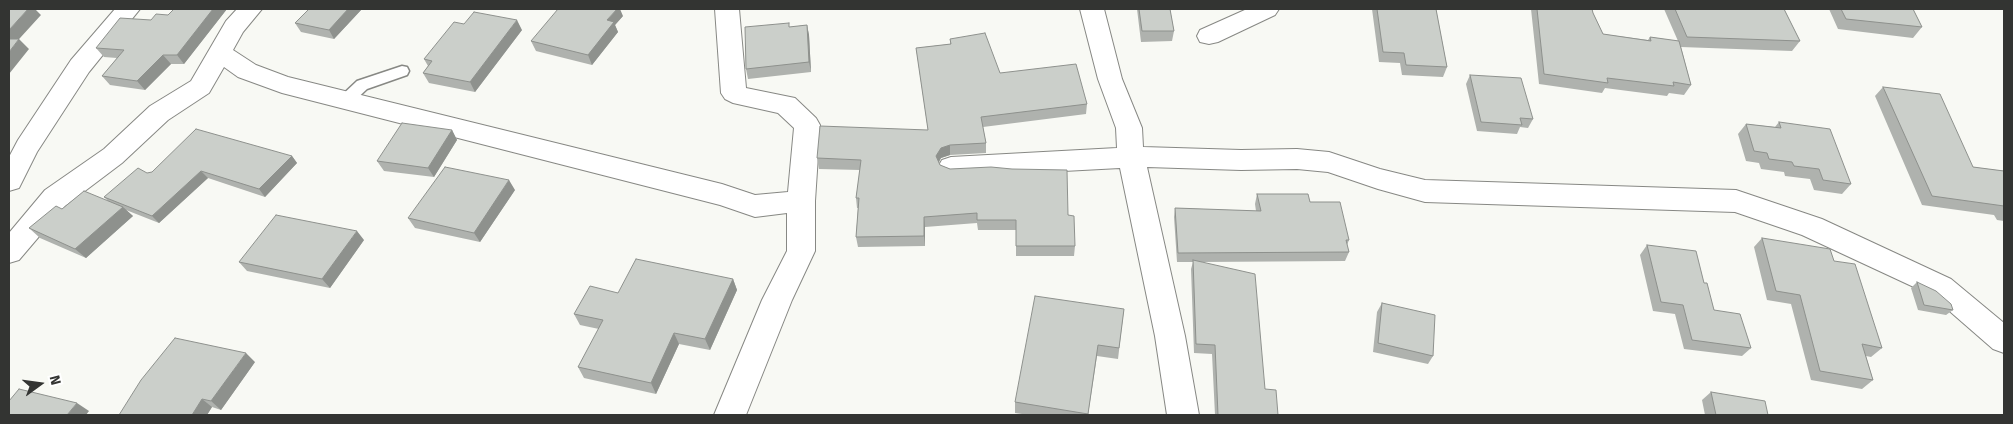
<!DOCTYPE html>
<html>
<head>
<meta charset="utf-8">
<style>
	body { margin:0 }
	#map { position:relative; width:2013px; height:424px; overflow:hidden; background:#f8f9f4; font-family:"Fira Sans",sans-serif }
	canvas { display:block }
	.frame { position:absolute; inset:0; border:10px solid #333432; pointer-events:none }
	.north { position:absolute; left:15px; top:359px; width:50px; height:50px; -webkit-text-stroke:4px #fff; paint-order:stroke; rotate:76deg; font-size:14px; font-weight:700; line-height:20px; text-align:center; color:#333432 }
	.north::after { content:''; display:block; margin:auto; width:18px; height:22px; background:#333432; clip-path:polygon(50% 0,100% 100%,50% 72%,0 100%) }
</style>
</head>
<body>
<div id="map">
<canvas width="2013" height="424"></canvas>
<div class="frame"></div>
<div class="north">N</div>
</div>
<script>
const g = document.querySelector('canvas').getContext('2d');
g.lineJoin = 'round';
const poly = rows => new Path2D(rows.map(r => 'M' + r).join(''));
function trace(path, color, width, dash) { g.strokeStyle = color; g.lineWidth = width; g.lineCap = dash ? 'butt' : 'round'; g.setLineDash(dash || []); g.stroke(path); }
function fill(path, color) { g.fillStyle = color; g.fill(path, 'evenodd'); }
const service = poly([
	[402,66,407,67,409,71,407,75,367,89,350,105,345,106,340,105,338,101,340,97,357,81,402,66]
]);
const minor = poly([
	[115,9,140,9,89,72,37,152,19,188,9,191,9,157,18,140,71,60,115,9],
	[237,9,262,9,243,32,233,50,256,65,288,77,722,184,755,195,788,192,794,128,778,113,733,103,725,99,721,93,715,9,739,9,746,88,795,98,816,118,820,125,815,201,815,251,792,300,746,415,714,415,762,300,787,251,787,213,755,217,720,205,282,93,238,77,224,67,209,93,168,120,122,163,65,206,19,260,9,263,9,233,45,190,104,149,150,106,191,81,226,21,237,9],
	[1080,9,1104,9,1122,79,1142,128,1143,147,1241,150,1297,149,1329,152,1380,169,1425,180,1736,190,1822,219,1951,279,2004,323,2004,353,1993,349,1931,295,1802,235,1735,212,1425,202,1378,189,1328,172,1297,169,1241,170,1147,167,1185,336,1199,415,1167,415,1155,336,1120,168,951,177,942,174,938,167,942,160,951,157,1117,148,1116,128,1098,79,1080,9],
	[1247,9,1279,9,1275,15,1218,42,1209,44,1200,42,1197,36,1200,30,1247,9]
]);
trace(service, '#878884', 3);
trace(minor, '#878884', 2);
fill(service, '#fff');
fill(minor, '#fff');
fill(poly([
	[174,9,227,9,184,64,171,64,145,90,110,85,102,76,117,58,104,57,96,48,151,20,168,15],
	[362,9,334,39,301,32,295,23],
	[1137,9,1170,9,1174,31,1172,41,1141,42],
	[1372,9,1436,9,1447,67,1443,77,1402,75,1400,63,1379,62],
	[1531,9,1592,9,1593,13,1603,34,1648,40,1650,37,1678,41,1664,9,1784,9,1800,41,1792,51,1681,47,1691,85,1684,95,1669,93,1667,96,1605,88,1602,93,1539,84],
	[1829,9,1913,9,1922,27,1913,38,1838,29],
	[623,16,615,25,618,32,592,65,536,51,531,41],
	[464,24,522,30,475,92,429,83,423,73,428,66,424,59],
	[807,25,809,35,811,72,748,79,746,69,790,27],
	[950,39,1000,73,1087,104,1086,114,983,127,986,143,986,153,950,155,941,158,939,163,940,165,1068,215,1075,246,1074,256,1016,256,1016,230,978,230,977,223,925,227,925,246,858,247,856,237,858,208,857,208,856,198,860,170,819,169,817,158,928,130,916,48,950,44],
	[1470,75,1533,119,1528,128,1520,127,1517,134,1477,131,1466,84],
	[1883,87,1973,167,2004,171,2004,221,1997,220,1994,215,1922,205,1875,96],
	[1779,122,1851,184,1842,194,1814,190,1810,179,1785,176,1784,172,1761,169,1759,163,1746,161,1738,134,1746,124,1775,127],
	[452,130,457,140,434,177,384,171,377,161],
	[292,156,297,163,265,197,208,178,159,223,126,210,133,216,86,258,40,238,29,228,62,209,108,201,104,197,147,173],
	[515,190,480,242,415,228,408,218],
	[1257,194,1310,202,1349,240,1347,245,1349,252,1345,261,1200,262,1278,415,1215,415,1212,354,1194,353,1191,269,1193,262,1177,262,1174,217,1175,208,1256,211,1255,204],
	[1762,238,1834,261,1882,348,1871,357,1866,356,1873,380,1862,389,1811,380,1791,304,1767,300,1754,247],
	[364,240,330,288,247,271,239,262],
	[1647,245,1704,283,1714,310,1751,348,1742,356,1684,349,1675,314,1653,311,1640,255],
	[733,279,737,290,710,350,679,344,656,394,584,378,578,367,599,329,580,325,574,314,618,293],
	[1917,282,1953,310,1946,315,1918,310,1911,288],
	[1382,303,1433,356,1428,364,1373,352,1377,312],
	[1124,309,1118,359,1097,356,1088,415,1029,415,1015,413,1015,402],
	[255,362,221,410,212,407,207,415,119,415],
	[1711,392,1768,415,1705,415,1702,400]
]), '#afb2ae');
fill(poly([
	[28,9,35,9,41,15,10,49,9,48,9,30],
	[213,9,227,9,184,64,177,55],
	[348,9,362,9,334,39,329,30],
	[617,9,620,9,623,16,615,25,618,32,592,65,588,55,607,20],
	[517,20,522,30,475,92,470,82],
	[807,25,809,35,811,72,809,62],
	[19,39,29,49,9,74,9,52],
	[163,55,171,64,145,90,137,81],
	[452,130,457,140,434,177,428,168],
	[950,145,950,155,941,158,936,166,936,156,941,148],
	[292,156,297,163,265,197,259,189],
	[201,171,208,178,159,223,152,216],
	[509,180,515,190,480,242,474,233],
	[123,207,133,216,86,258,75,249],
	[924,217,925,227,925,246,924,236],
	[357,231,364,240,330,288,322,279],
	[733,279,737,290,710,350,705,339],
	[674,333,679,344,656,394,651,383],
	[246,353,255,362,221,410,211,401],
	[202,399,212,407,207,415,192,415],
	[77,403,89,411,86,415,67,415]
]), '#8e918d');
const building = poly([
	[9,9,28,9,9,30,9,9],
	[174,9,213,9,177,55,163,55,137,81,102,76,124,50,96,48,120,18,151,20,156,14,168,15,174,9],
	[309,9,348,9,329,30,295,23,309,9],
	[558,9,617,9,607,20,614,22,588,55,531,41,558,9],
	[1139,9,1170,9,1174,31,1142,31,1139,9],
	[1377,9,1436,9,1447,67,1406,65,1404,53,1383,52,1377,9],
	[1537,9,1592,9,1593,13,1603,34,1651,41,1650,37,1679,41,1691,85,1673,82,1674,86,1607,78,1608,83,1544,74,1537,9],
	[1675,9,1784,9,1800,41,1687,37,1675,9],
	[1841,9,1913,9,1922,27,1846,19,1841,9],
	[474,12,517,20,470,82,423,73,432,61,424,59,454,22,464,24,474,12],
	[789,23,789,27,807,25,809,62,746,69,745,27,789,23],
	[985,33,1000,73,1076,64,1087,104,981,117,986,143,950,145,941,148,936,156,940,165,950,169,991,167,1012,169,1067,170,1068,215,1074,216,1075,246,1016,246,1016,220,977,220,977,213,924,217,924,236,856,237,859,198,856,198,861,160,817,158,820,126,928,130,916,48,951,44,950,39,985,33],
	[9,39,19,39,9,52,9,39],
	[1470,75,1521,78,1533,119,1520,118,1522,125,1481,122,1470,75],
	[1883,87,1940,94,1973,167,2004,171,2004,206,1932,196,1883,87],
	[1779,122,1830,129,1851,184,1823,180,1819,169,1794,166,1792,162,1769,159,1767,153,1754,151,1746,124,1781,128,1779,122],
	[402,123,452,130,428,168,377,161,402,123],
	[196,129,292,156,259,189,201,171,152,216,104,197,138,168,147,173,152,172,196,129],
	[445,167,509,180,474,233,408,218,445,167],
	[84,191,123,207,75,249,29,228,56,206,62,209,84,191],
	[1257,194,1308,194,1310,202,1340,202,1349,240,1346,240,1349,252,1178,253,1175,208,1261,211,1257,194],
	[276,215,357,231,322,279,239,262,276,215],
	[1762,238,1830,249,1834,261,1855,264,1882,348,1862,344,1873,380,1820,371,1800,295,1776,291,1762,238],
	[1647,245,1696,251,1704,283,1707,283,1714,310,1740,314,1751,348,1692,340,1683,305,1661,302,1647,245],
	[636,259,733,279,705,339,674,333,651,383,578,367,603,320,574,314,590,286,618,293,636,259],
	[1193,260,1255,274,1265,389,1276,390,1278,415,1218,415,1215,345,1196,344,1193,260],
	[1917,282,1936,291,1951,304,1953,310,1924,305,1917,282],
	[1035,296,1124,309,1119,348,1098,345,1088,414,1015,402,1035,296],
	[1382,303,1435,315,1433,356,1378,343,1382,303],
	[175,338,246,353,211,401,202,399,192,415,119,415,141,380,175,338],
	[19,389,77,403,67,415,9,415,9,401,19,389],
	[1711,392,1765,401,1768,415,1716,415,1711,392]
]);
fill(building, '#cbcfca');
trace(building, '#8e918d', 1);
</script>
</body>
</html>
